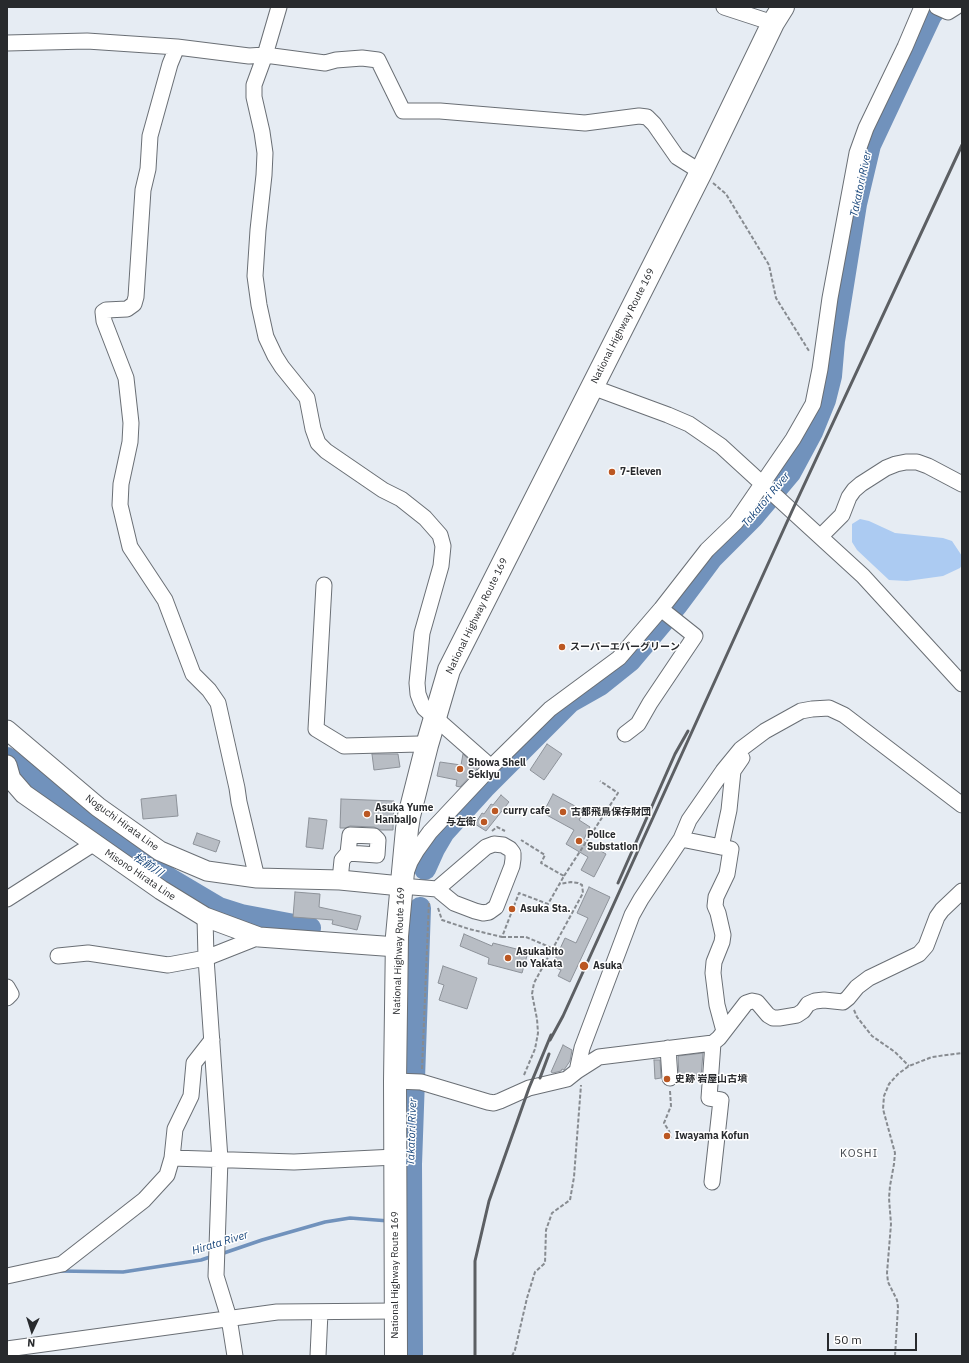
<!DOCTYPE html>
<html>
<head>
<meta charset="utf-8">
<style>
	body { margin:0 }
	#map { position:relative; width:969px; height:1363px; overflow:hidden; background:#e6ecf3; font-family:"IBM Plex Sans",sans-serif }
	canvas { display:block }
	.frame { position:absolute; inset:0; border:8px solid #282a2d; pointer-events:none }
	.north { position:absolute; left:12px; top:1311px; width:40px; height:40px; -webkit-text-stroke:3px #fff; paint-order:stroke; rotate:184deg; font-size:11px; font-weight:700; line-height:16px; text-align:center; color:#282a2d }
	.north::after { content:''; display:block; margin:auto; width:14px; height:18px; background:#282a2d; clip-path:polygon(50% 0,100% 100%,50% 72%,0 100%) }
	.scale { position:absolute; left:827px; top:1333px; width:90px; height:18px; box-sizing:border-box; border:2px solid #282a2d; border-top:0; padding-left:5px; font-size:12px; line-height:14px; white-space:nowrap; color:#282a2d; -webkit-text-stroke:3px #fff; paint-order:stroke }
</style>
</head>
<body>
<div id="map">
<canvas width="969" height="1363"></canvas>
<div class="frame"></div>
<div class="north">N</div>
<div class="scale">50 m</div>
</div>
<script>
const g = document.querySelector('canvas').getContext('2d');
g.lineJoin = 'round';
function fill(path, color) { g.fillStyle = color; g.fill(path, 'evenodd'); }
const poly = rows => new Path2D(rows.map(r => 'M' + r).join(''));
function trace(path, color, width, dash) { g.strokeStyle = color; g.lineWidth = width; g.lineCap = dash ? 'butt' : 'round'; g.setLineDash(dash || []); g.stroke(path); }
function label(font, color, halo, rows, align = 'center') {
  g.font = font + ' "IBM Plex Sans","Noto Sans JP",sans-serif'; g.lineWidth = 3; g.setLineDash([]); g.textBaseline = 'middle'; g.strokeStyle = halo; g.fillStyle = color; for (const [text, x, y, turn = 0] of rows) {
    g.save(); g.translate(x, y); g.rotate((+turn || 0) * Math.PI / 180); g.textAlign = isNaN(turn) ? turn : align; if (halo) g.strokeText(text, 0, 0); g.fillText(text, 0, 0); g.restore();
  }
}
fill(poly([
	[860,519,869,521,895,533,943,538,952,541,962,556,962,565,960,568,943,576,907,581,889,580,857,550,852,542,852,524]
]), '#accbf2');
trace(poly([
	[404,1223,412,1223],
	[221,1254,262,1240,325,1222,350,1218,389,1221],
	[59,1271,123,1272,201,1260,213,1256]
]), '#7192bc', 3.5);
trace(poly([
	[7,758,119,845,170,879,219,908,241,915,310,928],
	[425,869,434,849,444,832,484,788,570,702,600,685,630,661,677,605,712,558,753,517,790,473,812,432,825,400,831,376,834,341,856,204,870,145,931,15,938,7],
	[412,1356,411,1164,420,908]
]), '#7192bc', 22);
const building = poly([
	[547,744,562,754,544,780,530,770,547,744],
	[372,754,398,754,400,767,374,770,372,754],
	[463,754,477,767,477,769,460,787,456,786,457,780,437,776,440,762,461,765,463,754],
	[553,794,584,811,579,820,590,827,583,841,606,854,594,877,581,870,588,857,566,844,574,830,543,813,553,794],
	[176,795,178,816,143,819,141,799,176,795],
	[501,795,509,802,486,831,475,824,482,813,484,814,491,804,493,805,501,795],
	[341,799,394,801,393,830,381,830,374,827,350,826,345,828,340,828,341,799],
	[309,818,327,820,323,849,306,847,309,818],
	[197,833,220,841,216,852,193,844,197,833],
	[589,887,610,897,570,982,558,976,561,970,552,966,565,938,576,943,588,918,577,913,589,887],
	[295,892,320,894,319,907,361,916,357,930,332,924,333,920,293,917,295,892],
	[464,934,492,946,493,943,528,952,522,973,488,964,489,958,460,946,464,934],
	[443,966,477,978,467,1009,439,1000,444,985,438,983,443,966],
	[563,1045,572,1050,570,1061,564,1070,562,1069,561,1071,553,1073,551,1072,563,1045],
	[703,1053,701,1078,681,1079,681,1077,679,1077,678,1056,703,1053],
	[654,1060,660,1060,661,1078,655,1079,654,1060]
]);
fill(building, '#b8bdc4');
trace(building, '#8d9299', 1);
const minor = poly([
	[279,7,265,55,254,85,254,97,262,132,265,153,264,175,258,230,255,276,259,305,266,337,275,356,282,367,307,398,313,429,318,443,326,451,383,490,401,499,425,518,440,535,443,546,441,566,422,633,417,683,418,694,421,702,424,708,491,767],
	[724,7,773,23],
	[937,7,948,12,956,7],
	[7,43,87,41,177,47,249,56,265,55,325,63,336,60,362,58,378,60,403,111,440,111,585,123,639,116,647,117,654,124,677,157,701,172],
	[177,47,170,64,150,136,148,169,143,190,136,297,134,304,127,309,106,310,103,312,104,321,126,378,131,423,130,442,121,484,120,505,130,547,165,600,193,674,209,690,218,703,237,788,239,802,257,878],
	[592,387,668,415,689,424,721,446,863,576,962,684],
	[821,536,842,515,849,497,854,490,861,484,886,468,896,464,906,462,917,462,928,466,962,484],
	[324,585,316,729,344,746,419,744,427,745],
	[625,734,638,724,650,703,695,636,661,609],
	[681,839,731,849,727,874,716,897,715,906,718,913,723,935,722,942,714,962,713,973,717,1005,724,1031],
	[721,847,729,810,733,771,742,758],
	[340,880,342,860,348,853,350,835,374,836,378,840,377,855,348,853],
	[437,889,486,847,494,844,503,845,510,849,513,853,513,859,512,866,496,907,489,912,483,913,475,911,454,903,437,889,401,886,410,862,417,850,430,832,491,767,550,709,619,658,661,609,707,550,736,522,793,439,813,404,820,369,830,298,857,153,866,128,905,47,922,7],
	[7,899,93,844],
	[205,917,206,958,220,1159,216,1276,229,1318,235,1356],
	[58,956,88,953,168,965,206,958,259,937],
	[7,987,11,994,7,998],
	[668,1048,670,1078],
	[577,1071,582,1048,632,915,641,899,681,839,689,820,723,771,741,749,765,731,801,711,812,709,829,708,844,715,962,805],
	[395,1081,421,1082,488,1102,494,1103,500,1101,529,1088,567,1079,577,1071,599,1057,713,1043,719,1038,746,1003,752,1001,757,1002,768,1015,773,1018,779,1018,797,1015,803,1011,808,1004,815,1001,824,1000,843,1002,848,998,857,987,869,978,919,954,926,946,937,917,942,910,962,891],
	[172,1158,175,1129,191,1096,194,1063,212,1040],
	[712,1182,721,1100,709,1098,713,1043],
	[7,1276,62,1264,144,1200,167,1175,172,1158,294,1162,395,1157],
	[7,1349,277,1312,395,1311],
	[318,1356,320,1312]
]);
const major = poly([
	[7,730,98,807,160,851,207,871,257,878,340,880,401,886],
	[7,765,11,779,24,794,161,890,205,917,259,937,397,947]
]);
const highway = poly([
	[396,1356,395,1081,397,936,407,829,409,816,427,745,449,670,701,172,773,23,783,7]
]);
trace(minor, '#6a6f75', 17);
trace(major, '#6a6f75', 21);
trace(highway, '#6a6f75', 24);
trace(poly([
	[713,183,726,194,769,265,776,298,809,351],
	[492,831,497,827,505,831],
	[564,876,618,793,600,781],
	[438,908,442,920,469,929,502,937,519,893,548,904,564,876,541,863,545,855,521,840],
	[502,937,526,937,559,951],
	[854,1010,857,1017,872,1036,895,1052,909,1066],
	[422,1069,429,901],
	[524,1075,535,1049,538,1033,537,1019,532,994,534,983,583,893,582,885,578,883,571,882,560,884],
	[670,1091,671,1106,664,1123,669,1131,671,1138],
	[512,1356,515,1350,527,1298,535,1272,545,1263,546,1230,552,1213,570,1200,574,1177,581,1085],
	[895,1356,898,1307,897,1300,888,1282,887,1273,891,1224,889,1198,890,1186,894,1164,895,1153,883,1109,884,1096,889,1084,898,1074,909,1066,932,1057,962,1053]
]), '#878b90', 2, [4, 2]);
trace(minor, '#fff', 15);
trace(major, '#fff', 19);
trace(highway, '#fff', 22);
trace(poly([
	[618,883,675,754,688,731],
	[550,1040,563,1016,792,511,962,145],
	[540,1078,549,1054],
	[475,1356,475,1261,489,1201,529,1088,551,1035]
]), '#5c5f63', 3);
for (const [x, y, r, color] of [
	[612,472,4,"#bb5722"],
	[562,647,4,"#bb5722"],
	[460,769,4,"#bb5722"],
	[495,811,4,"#bb5722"],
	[563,812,4,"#bb5722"],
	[367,814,4,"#bb5722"],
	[484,822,4,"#bb5722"],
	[579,841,4,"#bb5722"],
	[512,909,4,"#bb5722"],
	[508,958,4,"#bb5722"],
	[584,966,5,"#bb5722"],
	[667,1079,4,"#bb5722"],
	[667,1136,4,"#bb5722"]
]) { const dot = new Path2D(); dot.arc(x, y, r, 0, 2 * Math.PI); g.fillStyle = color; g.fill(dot); trace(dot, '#fff', 1.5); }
label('10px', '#282a2d', '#fff', [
	["National Highway Route 169",623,326,-63],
	["National Highway Route 169",477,616,-64],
	["Noguchi Hirata Line",122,823,36],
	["Misono Hirata Line",140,875,34],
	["National Highway Route 169",399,951,-88],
	["National Highway Route 169",395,1275,-90]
]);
label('bold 10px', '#282a2d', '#fff', [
	["7-Eleven",620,472],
	["スーパーエバーグリーン",570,647],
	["Showa Shell",468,763],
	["Sekiyu",468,775],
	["Asuka Yume",375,808],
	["Hanbaijo",375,820],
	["curry cafe",503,811],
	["古都飛鳥保存財団",571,812],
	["与左衛",476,822,"right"],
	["Police",587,835],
	["Substation",587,847],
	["Asuka Sta.",520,909],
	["Asukabito",516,952],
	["no Yakata",516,964],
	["Asuka",593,966],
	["史跡 岩屋山古墳",675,1079],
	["Iwayama Kofun",675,1136]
], 'left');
label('italic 11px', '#17457a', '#fff', [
	["Takatori River",861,184,-78],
	["Takatori River",766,500,-50],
	["桧前川",148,865,34],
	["Takatori River",412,1132,-88],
	["Hirata River",220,1243,-17]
]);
g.letterSpacing = '1px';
label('11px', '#41464c', '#fff', [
	["KOSHI",859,1154]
]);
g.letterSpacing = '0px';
</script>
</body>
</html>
